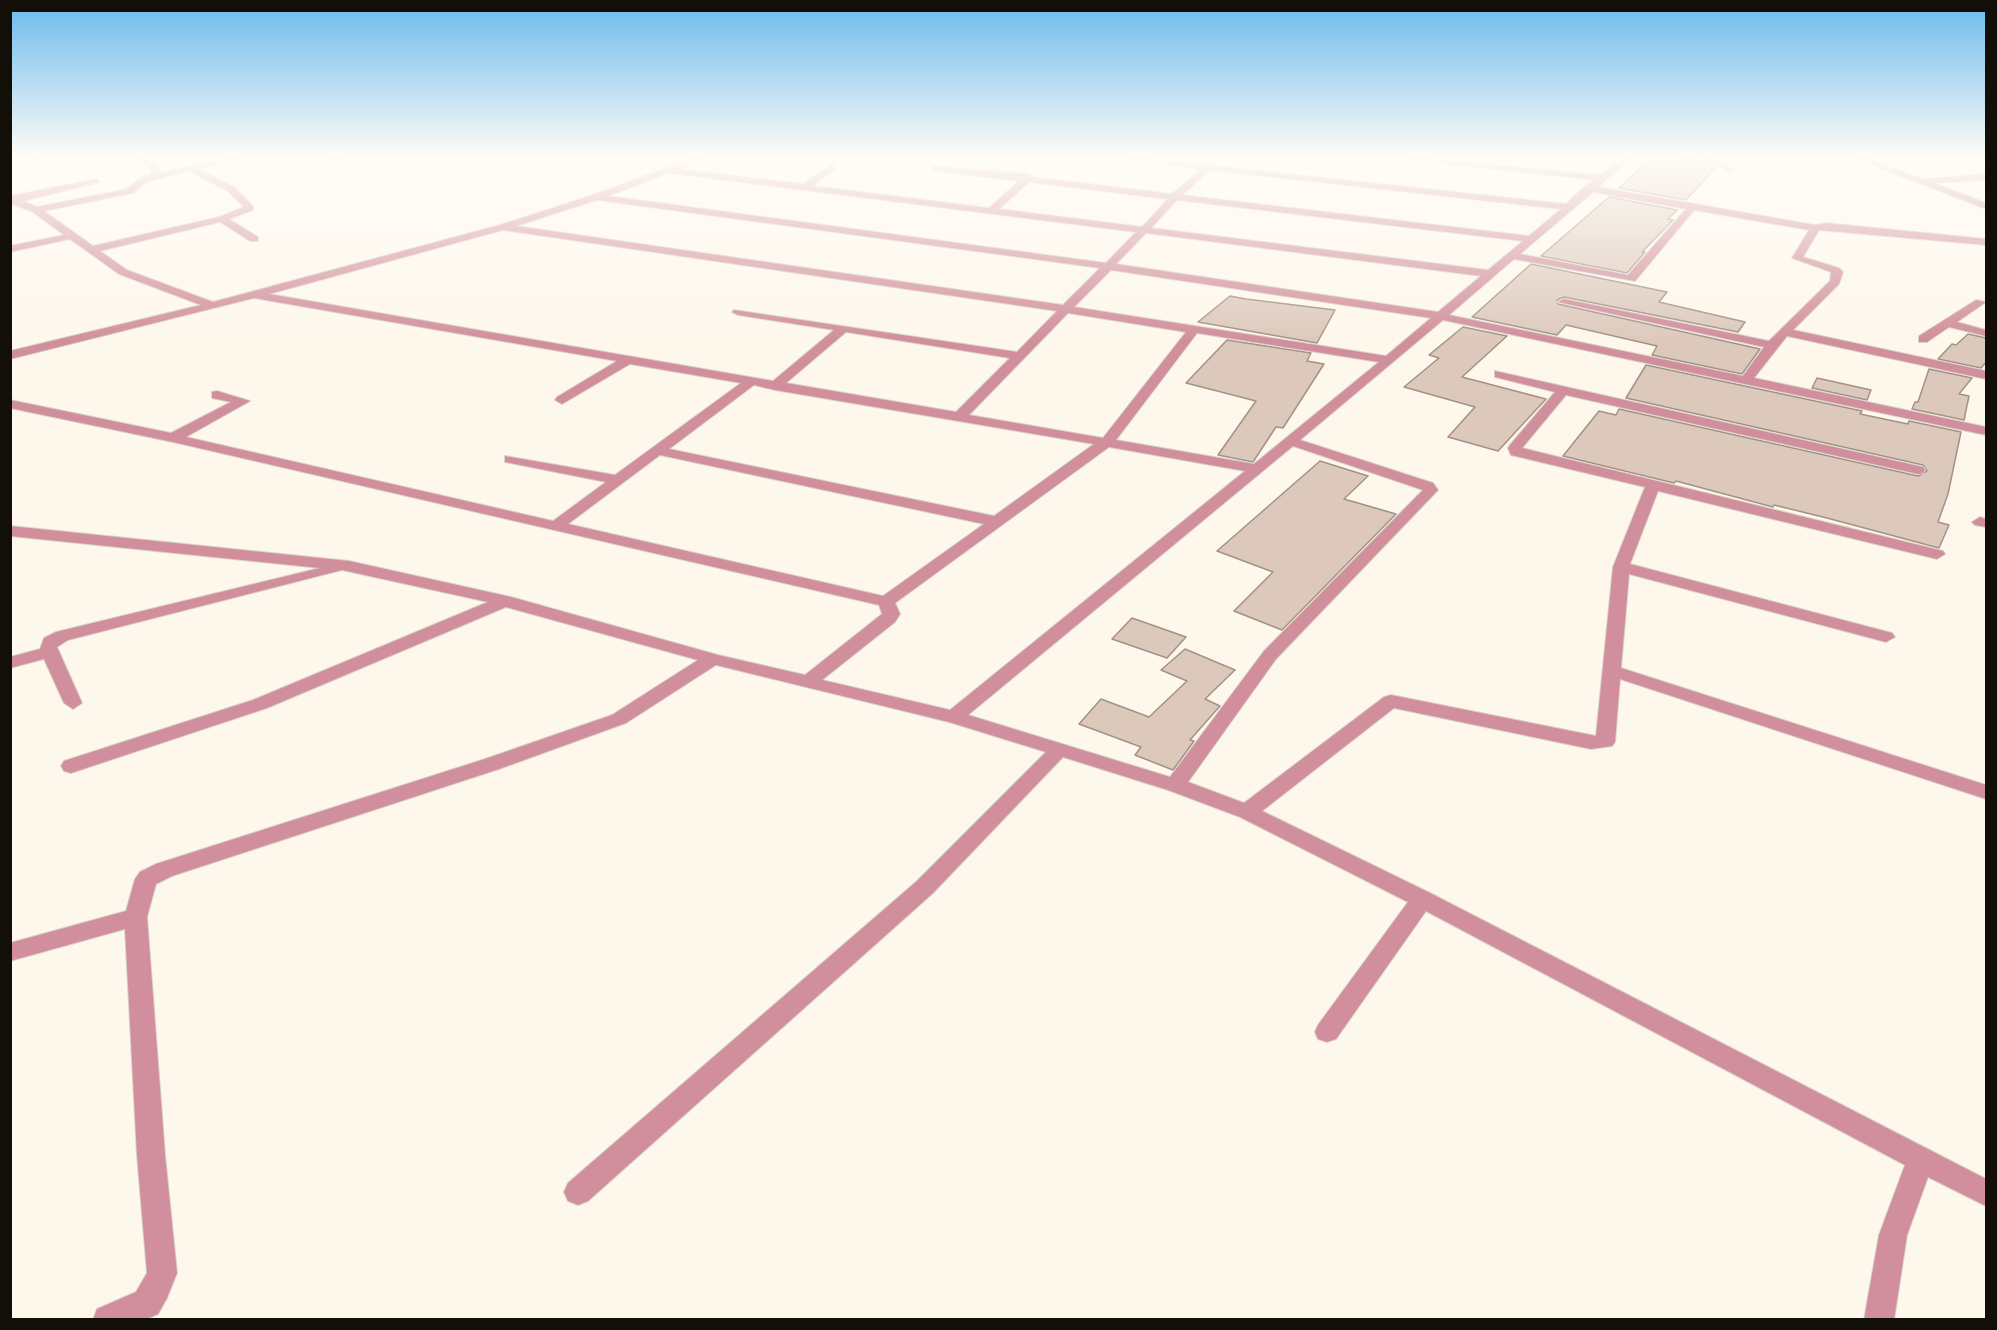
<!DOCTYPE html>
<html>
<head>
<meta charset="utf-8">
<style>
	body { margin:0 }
	#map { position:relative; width:1997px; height:1330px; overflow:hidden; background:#fef8ec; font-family:Merriweather,serif }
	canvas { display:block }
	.frame { position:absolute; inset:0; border:12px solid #120f08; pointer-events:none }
</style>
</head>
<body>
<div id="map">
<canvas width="1997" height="1330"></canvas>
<div class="frame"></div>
</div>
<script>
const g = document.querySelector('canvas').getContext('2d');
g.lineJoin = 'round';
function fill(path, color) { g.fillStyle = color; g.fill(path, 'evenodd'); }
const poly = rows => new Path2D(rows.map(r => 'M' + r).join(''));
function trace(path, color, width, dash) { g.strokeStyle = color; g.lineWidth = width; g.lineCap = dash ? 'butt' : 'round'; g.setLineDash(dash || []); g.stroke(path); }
const building = poly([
	[1700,159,1716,167,1686,200,1619,188,1648,161,1700,159],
	[1609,197,1677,210,1668,219,1673,220,1642,252,1645,252,1627,273,1541,256,1609,197],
	[1531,264,1667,292,1659,302,1745,322,1738,332,1564,297,1557,300,1558,304,1760,349,1742,374,1652,355,1657,346,1566,325,1557,335,1472,317,1531,264],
	[1230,296,1246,299,1335,310,1317,343,1198,322,1230,296],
	[1463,327,1507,336,1462,377,1546,399,1498,451,1448,437,1475,407,1404,387,1439,358,1429,355,1463,327],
	[1968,334,1986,338,1986,362,1981,368,1938,359,1952,344,1956,345,1968,334],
	[1227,340,1311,353,1307,361,1324,364,1283,428,1276,427,1253,462,1218,455,1256,401,1186,383,1227,340],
	[1646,365,1862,411,1860,414,1908,424,1909,421,1961,432,1948,494,1938,522,1949,525,1939,548,1827,518,1774,505,1773,507,1676,481,1674,483,1563,456,1599,411,1616,415,1619,409,1918,476,1927,471,1923,465,1626,398,1646,365],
	[1929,369,1972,378,1959,394,1969,396,1964,420,1912,409,1915,402,1918,402,1929,369],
	[1817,378,1871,390,1867,400,1812,388,1817,378],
	[1320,461,1368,476,1344,499,1396,514,1282,630,1234,611,1273,572,1217,551,1320,461],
	[1132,618,1186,637,1167,658,1112,639,1132,618],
	[1185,649,1235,670,1205,699,1220,706,1190,740,1194,741,1173,770,1135,755,1141,747,1079,724,1101,699,1149,717,1187,681,1161,670,1185,649]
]);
fill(building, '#ddc9bc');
trace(building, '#a49186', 1.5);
const minor = poly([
	[22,156,32,156,43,162,36,164,22,156],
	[139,156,151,156,147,159,159,167,160,173,238,156,253,156,198,169,234,187,253,206,253,210,229,219,258,237,258,241,250,241,220,222,100,251,127,270,213,302,500,225,593,195,699,156,710,156,680,169,803,184,832,164,835,169,813,186,989,208,1019,181,935,171,932,166,1029,174,1033,177,1172,194,1201,169,1102,156,1125,156,1206,165,1213,160,1217,163,1215,166,1566,204,1585,186,1595,180,1375,156,1401,156,1601,175,1624,156,1633,156,1598,187,1815,225,1826,223,1986,239,1986,245,1819,230,1803,257,1839,268,1843,272,1839,284,1793,330,1986,371,1986,379,1787,336,1754,378,1986,427,1986,435,1443,320,1300,440,1433,483,1438,490,1276,659,1188,782,1244,803,1384,697,1391,695,1596,736,1613,567,1645,487,1511,455,1508,448,1510,445,1555,392,1495,377,1495,371,1923,467,1925,470,1923,473,1918,474,1566,395,1522,448,1943,551,1945,554,1937,559,1658,491,1630,564,1892,633,1895,637,1886,642,1629,574,1621,668,1986,785,1986,799,1620,679,1615,742,1612,746,1591,749,1394,708,1262,811,1430,893,1986,1179,1986,1206,1928,1177,1907,1235,1894,1320,1864,1320,1879,1235,1905,1165,1426,911,1336,1039,1327,1042,1318,1039,1315,1032,1318,1025,1408,902,1240,817,1168,790,1063,757,933,893,588,1201,578,1205,568,1201,564,1192,568,1183,917,881,1046,752,949,722,716,665,626,723,499,769,172,876,156,884,147,917,165,1155,177,1273,167,1298,158,1314,144,1320,93,1320,97,1309,136,1292,147,1273,137,1155,125,929,10,961,10,943,126,911,135,879,140,872,156,864,485,759,612,715,698,660,506,607,267,708,71,773,64,771,61,766,64,761,253,700,488,602,342,570,68,640,57,647,82,703,73,709,64,703,44,659,10,668,10,657,40,649,44,638,56,632,320,568,10,536,10,526,349,561,511,597,718,655,805,675,882,614,879,605,173,442,10,408,10,400,171,433,231,402,212,398,212,392,217,391,250,401,186,437,553,521,606,482,505,462,505,456,615,475,741,383,630,364,562,404,555,400,557,397,617,361,254,298,10,359,10,351,201,305,119,274,70,239,10,252,10,246,64,235,33,212,10,203,10,196,96,179,100,182,23,201,37,207,127,189,140,178,151,175,152,170,136,158,139,156],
	[1210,170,1561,209,1529,236,1182,195,1210,170],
	[188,171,228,191,244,207,219,217,93,246,44,211,133,193,146,182,188,171],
	[669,173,1136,232,1106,263,608,196,669,173],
	[1029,182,1168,199,1142,227,999,209,1029,182],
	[1593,192,1686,209,1628,275,1520,254,1593,192],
	[597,200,1100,268,1063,305,516,226,597,200],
	[1177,200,1523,241,1488,270,1151,228,1177,200],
	[1694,210,1809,230,1792,258,1831,272,1830,281,1769,341,1564,299,1558,302,1764,347,1743,376,1449,315,1514,259,1635,281,1694,210],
	[503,230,1057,311,1017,352,734,310,732,312,738,315,834,330,773,381,269,294,503,230],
	[1146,233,1481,276,1438,312,1116,264,1146,233],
	[1111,270,1431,318,1386,356,1074,307,1111,270],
	[1068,313,1186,332,1103,438,969,415,1068,313],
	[846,332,1010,358,956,412,786,383,846,332],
	[1197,333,1379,362,1254,464,1116,440,1197,333],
	[754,385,775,390,1094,444,994,516,669,449,754,385],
	[1293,446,1423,490,1264,651,1170,777,968,715,1293,446],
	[1109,447,1245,471,950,710,822,680,895,622,900,614,895,603,1109,447],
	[660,455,984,524,883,596,568,524,660,455],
	[324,156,335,156,343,160,339,163,324,156],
	[1699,156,1709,156,1736,170,1729,172,1699,156],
	[1849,156,1860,156,1923,179,1986,174,1986,180,1934,183,1986,203,1986,209,1849,156],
	[1976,300,1986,302,1957,322,1986,330,1986,336,1949,327,1927,342,1919,342,1919,336,1976,300],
	[1980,517,1986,519,1986,527,1975,525,1972,522,1980,517]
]);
trace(minor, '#d8d3c8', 2);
fill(minor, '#d18e9c');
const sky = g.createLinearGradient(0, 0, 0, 342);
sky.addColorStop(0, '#69b9ed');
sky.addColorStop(0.46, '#fffcf6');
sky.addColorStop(1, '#fffcf600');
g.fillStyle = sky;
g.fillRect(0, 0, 1997, 342);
</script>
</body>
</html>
